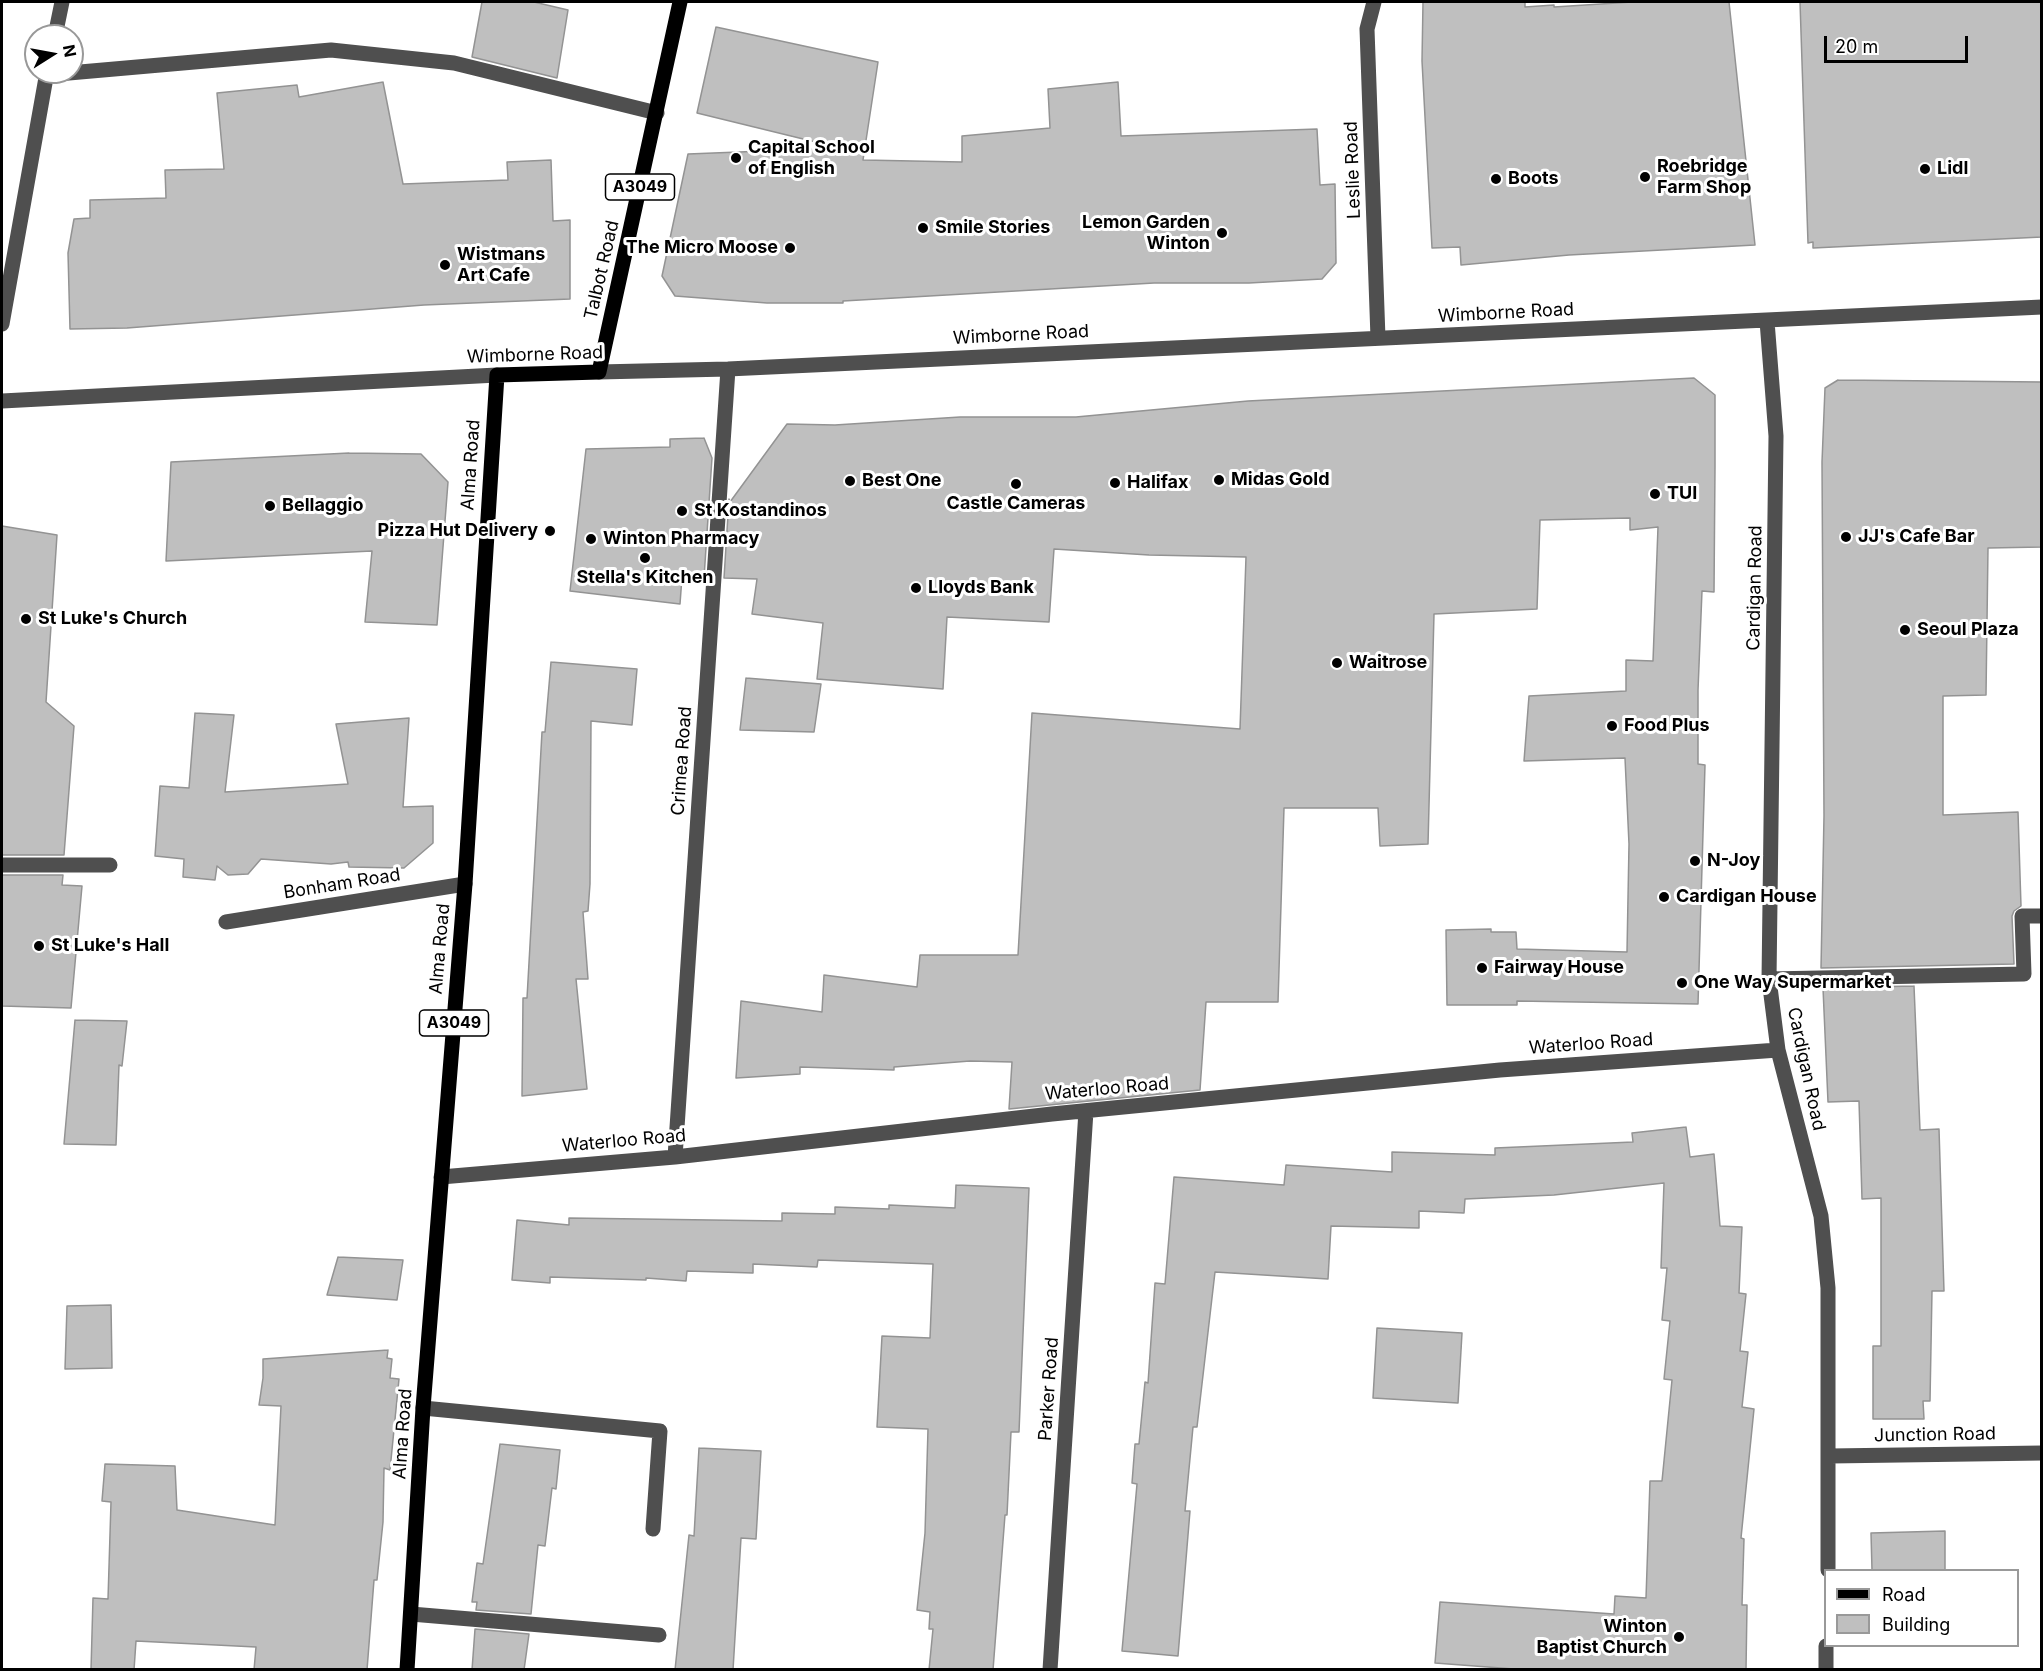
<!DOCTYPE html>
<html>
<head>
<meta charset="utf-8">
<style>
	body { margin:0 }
	#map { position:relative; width:2043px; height:1671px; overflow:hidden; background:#fff; font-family:Inter,sans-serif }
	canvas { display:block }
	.frame { position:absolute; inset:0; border:3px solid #000; pointer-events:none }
	.legend { position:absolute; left:1824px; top:1569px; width:195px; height:78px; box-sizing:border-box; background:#fff; border:2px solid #999; margin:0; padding:8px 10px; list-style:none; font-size:18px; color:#000 }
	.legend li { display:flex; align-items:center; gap:12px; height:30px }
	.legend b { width:30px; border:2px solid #999 }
	.north { position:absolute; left:24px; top:24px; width:60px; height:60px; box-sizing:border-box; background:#fff; border:2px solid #999; border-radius:50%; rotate:79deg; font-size:16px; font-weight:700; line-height:24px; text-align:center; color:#000 }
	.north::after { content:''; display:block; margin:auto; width:21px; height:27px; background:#000; clip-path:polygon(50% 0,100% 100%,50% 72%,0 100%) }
	.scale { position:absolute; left:1824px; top:36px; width:144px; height:27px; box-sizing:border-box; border:3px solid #000; border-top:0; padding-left:8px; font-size:18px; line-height:21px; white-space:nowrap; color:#000; -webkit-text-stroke:4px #fff; paint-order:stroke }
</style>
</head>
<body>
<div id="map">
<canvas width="2043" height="1671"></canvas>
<div class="frame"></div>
<ul class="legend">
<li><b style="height:8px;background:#000"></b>Road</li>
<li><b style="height:16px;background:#bfbfbf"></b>Building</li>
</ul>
<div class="north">N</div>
<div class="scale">20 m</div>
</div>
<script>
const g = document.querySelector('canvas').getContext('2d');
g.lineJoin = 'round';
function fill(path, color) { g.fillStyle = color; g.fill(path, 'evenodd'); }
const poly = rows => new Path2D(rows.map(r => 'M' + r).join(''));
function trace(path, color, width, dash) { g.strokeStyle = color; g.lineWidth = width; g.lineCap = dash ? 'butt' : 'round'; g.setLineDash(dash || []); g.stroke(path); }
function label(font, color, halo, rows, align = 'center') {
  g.font = font + ' Inter,sans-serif'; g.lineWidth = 6; g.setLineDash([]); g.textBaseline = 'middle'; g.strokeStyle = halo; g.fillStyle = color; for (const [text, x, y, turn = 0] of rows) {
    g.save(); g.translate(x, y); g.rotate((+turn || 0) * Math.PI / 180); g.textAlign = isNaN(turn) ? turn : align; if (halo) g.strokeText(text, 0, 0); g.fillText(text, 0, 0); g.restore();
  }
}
const building = poly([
	[482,2,534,2,568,10,557,78,472,57,482,2],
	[1423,2,1525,2,1525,7,1554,5,1554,7,1632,2,1729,2,1755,245,1569,255,1461,265,1460,247,1432,248,1422,61,1423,2],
	[1800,2,2042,2,2042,237,1813,248,1813,242,1808,243,1800,2],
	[716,27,878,62,863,160,962,162,962,136,1050,128,1048,89,1118,82,1121,136,1317,129,1320,185,1335,184,1336,263,1322,279,1249,283,1154,283,843,301,843,303,767,303,675,296,662,276,688,154,840,148,697,113,716,27],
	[383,82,403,184,508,180,507,162,551,160,553,221,570,220,570,299,424,305,127,328,70,329,68,253,74,219,90,218,90,200,166,198,165,170,224,169,217,93,297,85,299,97,383,82],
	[1694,378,1715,395,1715,467,1714,592,1702,591,1698,690,1698,764,1705,765,1698,1004,1517,1001,1517,1005,1447,1005,1446,930,1491,929,1491,932,1516,932,1517,949,1627,952,1629,844,1625,758,1524,761,1529,696,1626,691,1626,660,1653,661,1658,527,1630,530,1630,518,1540,520,1537,609,1434,614,1428,844,1380,846,1378,808,1284,808,1278,1002,1206,1002,1200,1090,1009,1109,1012,1062,970,1061,894,1067,894,1070,800,1067,800,1074,736,1078,741,1001,822,1012,824,975,917,987,920,955,1018,955,1032,713,1240,729,1246,557,1149,555,1054,549,1049,622,947,617,943,689,817,679,823,623,752,614,757,579,724,578,729,499,730,502,787,424,835,425,960,417,1076,417,1248,401,1694,378],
	[1838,380,2042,382,2042,547,1988,548,1986,695,1943,696,1943,815,2018,812,2021,906,2014,911,2012,916,2014,964,1821,968,1824,816,1822,462,1825,388,1838,380],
	[704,438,712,458,704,578,682,577,680,604,570,591,586,449,670,447,670,439,704,438],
	[349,453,421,454,448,482,437,625,365,622,372,551,166,561,171,462,349,453],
	[2,526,57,535,46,702,74,726,64,855,2,855,2,526],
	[551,662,637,669,632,725,591,721,590,884,588,911,583,912,588,979,576,979,587,1089,522,1096,523,998,527,998,542,732,545,732,551,662],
	[746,678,821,684,814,732,740,730,746,678],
	[195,713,234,715,225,792,348,784,336,724,409,718,403,807,433,806,433,843,404,868,349,867,348,862,331,864,261,859,248,874,228,875,217,866,215,880,183,877,184,859,155,856,160,786,189,788,195,713],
	[2,875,63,875,62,885,82,886,71,1008,2,1006,2,875],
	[1914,986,1920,1130,1939,1129,1944,1291,1932,1291,1930,1401,1923,1401,1924,1419,1873,1419,1873,1346,1881,1346,1881,1198,1862,1199,1859,1101,1828,1102,1823,988,1914,986],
	[75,1020,127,1021,122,1066,119,1065,116,1145,64,1144,75,1020],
	[1686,1127,1690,1157,1714,1154,1720,1226,1742,1227,1739,1293,1746,1294,1740,1351,1748,1352,1742,1407,1754,1409,1741,1538,1744,1539,1742,1605,1747,1605,1746,1670,1527,1670,1435,1663,1440,1602,1614,1614,1615,1596,1646,1598,1650,1481,1662,1481,1672,1380,1664,1379,1670,1321,1662,1320,1667,1268,1661,1268,1664,1183,1554,1195,1465,1199,1464,1213,1419,1211,1419,1228,1331,1226,1328,1279,1215,1272,1197,1427,1193,1427,1185,1511,1190,1511,1178,1656,1122,1651,1137,1484,1132,1483,1135,1444,1139,1444,1145,1382,1148,1383,1155,1283,1165,1284,1174,1177,1284,1185,1286,1165,1392,1172,1392,1152,1495,1155,1495,1148,1633,1142,1632,1133,1686,1127],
	[956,1185,1029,1188,1019,1432,1011,1432,1007,1515,1005,1515,993,1670,929,1670,933,1629,929,1629,930,1612,917,1610,925,1533,928,1429,877,1427,882,1336,930,1338,933,1264,818,1260,817,1267,753,1264,753,1273,687,1271,686,1281,646,1278,646,1280,550,1277,550,1283,512,1280,517,1220,569,1225,569,1218,782,1221,782,1213,835,1214,835,1207,889,1209,889,1205,955,1208,956,1185],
	[338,1257,403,1260,397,1300,327,1295,338,1257],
	[111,1305,112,1368,65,1369,67,1306,111,1305],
	[1377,1328,1462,1333,1458,1403,1373,1398,1377,1328],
	[388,1350,387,1358,392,1359,390,1378,399,1379,390,1470,384,1468,383,1522,377,1580,374,1580,367,1670,254,1670,256,1647,136,1641,134,1670,91,1670,93,1598,108,1599,111,1502,102,1501,105,1464,175,1466,177,1510,275,1525,281,1406,259,1405,263,1378,263,1359,388,1350],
	[500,1444,560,1450,556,1489,552,1488,545,1546,538,1545,531,1614,476,1610,477,1602,472,1602,477,1563,483,1564,500,1444],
	[699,1448,761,1451,756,1539,741,1538,733,1670,675,1670,689,1535,694,1536,699,1448],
	[1945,1531,1945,1570,1872,1570,1871,1533,1945,1531],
	[475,1629,529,1634,524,1670,472,1670,475,1629]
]);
fill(building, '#bfbfbf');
trace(building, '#939393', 1.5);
trace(poly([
	[1374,2,1367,29,1378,338],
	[55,36,62,2],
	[46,75,331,50,454,63,657,113],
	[1767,321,1776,436,1769,979,1778,1050,1821,1216,1828,1288,1828,1570],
	[2,324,47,72],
	[599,372,728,369,2042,307],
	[2,401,497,375],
	[2,865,110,865],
	[226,922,465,884],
	[1769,979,2024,974,2022,916,2042,916],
	[675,1157,728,369],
	[441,1177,675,1157,1052,1114,1500,1070,1778,1050],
	[423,1408,660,1431,653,1529],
	[1830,1456,2042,1453],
	[411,1614,659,1635],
	[1050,1670,1086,1111],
	[1826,1670,1826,1646]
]), '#4f4f4f', 15);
trace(poly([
	[407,1670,423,1408,465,884,497,375,599,372,680,2]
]), '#000', 15);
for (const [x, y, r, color] of [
	[736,158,6,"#000"],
	[1925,169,6,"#000"],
	[1645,177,6,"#000"],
	[1496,179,6,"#000"],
	[923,228,6,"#000"],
	[1222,233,6,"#000"],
	[790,248,6,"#000"],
	[445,265,6,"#000"],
	[1219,480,6,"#000"],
	[850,481,6,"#000"],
	[1115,483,6,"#000"],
	[1016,484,6,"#000"],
	[1655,494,6,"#000"],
	[270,506,6,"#000"],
	[682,511,6,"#000"],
	[550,531,6,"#000"],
	[1846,537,6,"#000"],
	[591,539,6,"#000"],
	[645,558,6,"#000"],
	[916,588,6,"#000"],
	[26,619,6,"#000"],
	[1905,630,6,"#000"],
	[1337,663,6,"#000"],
	[1612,726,6,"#000"],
	[1695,861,6,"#000"],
	[1664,897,6,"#000"],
	[39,946,6,"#000"],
	[1482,968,6,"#000"],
	[1682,983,6,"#000"],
	[1679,1637,6,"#000"]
]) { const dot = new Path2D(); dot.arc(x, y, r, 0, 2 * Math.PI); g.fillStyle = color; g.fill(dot); trace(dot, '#fff', 2); }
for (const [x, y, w] of [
	[640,187,69],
	[454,1023,69]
]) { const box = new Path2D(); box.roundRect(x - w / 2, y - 13, w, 26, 4.5); g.fillStyle = '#fff'; g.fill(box); trace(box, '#000', 1.5); }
label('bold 16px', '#000', null, [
	["A3049",640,187],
	["A3049",454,1023]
]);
label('bold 18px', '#000', '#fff', [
	["Capital School",748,148],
	["of English",748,169],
	["Roebridge",1657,167],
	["Farm Shop",1657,188],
	["Lidl",1937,169],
	["Boots",1508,179],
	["Lemon Garden",1210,223,"right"],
	["Winton",1210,244,"right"],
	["Smile Stories",935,228],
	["The Micro Moose",778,248,"right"],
	["Wistmans",457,255],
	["Art Cafe",457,276],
	["Midas Gold",1231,480],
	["Best One",862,481],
	["Halifax",1127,483],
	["TUI",1667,494],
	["Castle Cameras",1016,504,"center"],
	["Bellaggio",282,506],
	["St Kostandinos",694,511],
	["Pizza Hut Delivery",538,531,"right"],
	["JJ's Cafe Bar",1858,537],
	["Winton Pharmacy",603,539],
	["Stella's Kitchen",645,578,"center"],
	["Lloyds Bank",928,588],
	["St Luke's Church",38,619],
	["Seoul Plaza",1917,630],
	["Waitrose",1349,663],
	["Food Plus",1624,726],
	["N-Joy",1707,861],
	["Cardigan House",1676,897],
	["St Luke's Hall",51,946],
	["Fairway House",1494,968],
	["One Way Supermarket",1694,983],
	["Winton",1667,1627,"right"],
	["Baptist Church",1667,1648,"right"]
], 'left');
label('18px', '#000', '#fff', [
	["Leslie Road",1353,170,-92],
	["Talbot Road",602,270,-77],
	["Wimborne Road",1506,313,-3],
	["Wimborne Road",1021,335,-3],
	["Wimborne Road",535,355,-2],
	["Alma Road",471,465,-86],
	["Cardigan Road",1755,588,-89],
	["Crimea Road",682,761,-86],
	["Bonham Road",342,884,-9],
	["Alma Road",440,949,-85],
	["Waterloo Road",1591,1044,-4],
	["Cardigan Road",1806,1069,78],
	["Waterloo Road",1107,1089,-5],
	["Waterloo Road",624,1141,-5],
	["Parker Road",1049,1389,-86],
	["Alma Road",403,1434,-86],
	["Junction Road",1935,1435,-1]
]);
</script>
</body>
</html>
